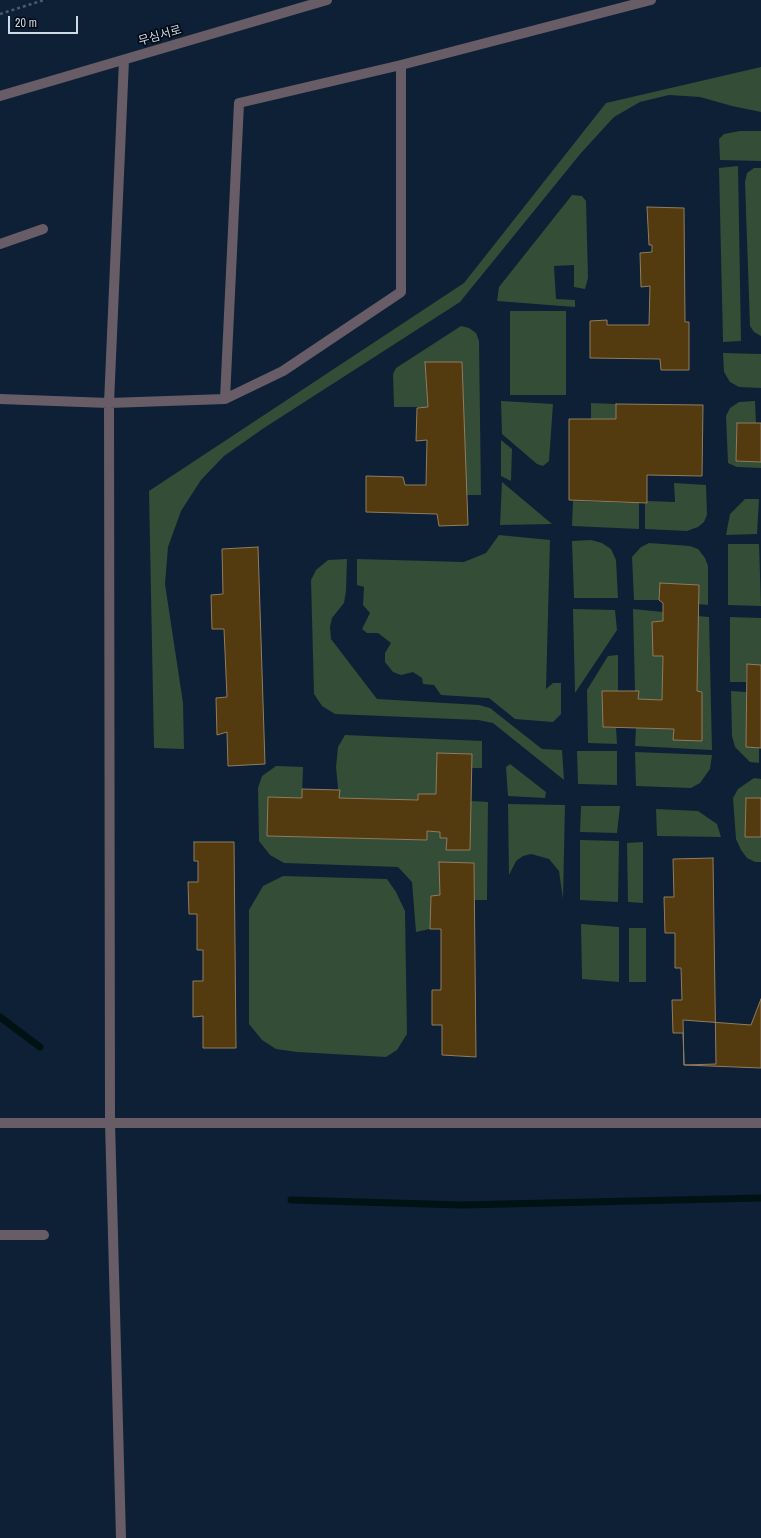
<!DOCTYPE html>
<html>
<head>
<meta charset="utf-8">
<style>
	body { margin:0 }
	#map { position:relative; width:761px; height:1538px; overflow:hidden; background:#0d2035; font-family:"Archivo Narrow",sans-serif }
	canvas { display:block }
	.scale { position:absolute; left:8px; top:16px; width:70px; height:18px; box-sizing:border-box; border:2px solid #cddae8; border-top:0; padding-left:5px; font-size:12px; line-height:14px; white-space:nowrap; color:#cddae8; -webkit-text-stroke:3px #030a13; paint-order:stroke }
</style>
</head>
<body>
<div id="map">
<canvas width="761" height="1538"></canvas>
<div class="scale">20 m</div>
</div>
<script>
const g = document.querySelector('canvas').getContext('2d');
g.lineJoin = 'round';
function fill(path, color) { g.fillStyle = color; g.fill(path, 'evenodd'); }
const poly = rows => new Path2D(rows.map(r => 'M' + r).join(''));
function trace(path, color, width, dash) { g.strokeStyle = color; g.lineWidth = width; g.lineCap = dash ? 'butt' : 'round'; g.setLineDash(dash || []); g.stroke(path); }
function label(font, color, halo, rows, align = 'center') {
  g.font = font + ' "Archivo Narrow","Noto Sans KR",sans-serif'; g.lineWidth = 3.5; g.setLineDash([]); g.textBaseline = 'middle'; g.strokeStyle = halo; g.fillStyle = color; for (const [text, x, y, turn = 0] of rows) {
    g.save(); g.translate(x, y); g.rotate((+turn || 0) * Math.PI / 180); g.textAlign = isNaN(turn) ? turn : align; if (halo) g.strokeText(text, 0, 0); g.fillText(text, 0, 0); g.restore();
  }
}
fill(poly([
	[761,67,761,112,732,106,700,97,669,95,640,102,614,117,581,153,460,302,264,428,224,456,201,480,181,511,168,547,165,584,183,703,184,749,154,748,149,491,464,283,606,103],
	[740,131,761,131,761,161,720,160,719,139,724,134],
	[738,166,741,341,723,342,719,168],
	[754,168,761,168,761,336,754,332,750,326,745,182,747,173],
	[572,195,582,196,586,201,588,278,585,289,574,287,574,265,554,266,556,299,575,300,575,307,497,301,499,287],
	[510,311,566,311,566,395,510,395],
	[461,326,469,328,476,333,479,341,481,495,466,495,462,362,425,362,428,407,394,407,393,374,396,368],
	[723,353,761,354,761,388,739,387,730,382,724,372],
	[501,401,553,404,549,461,543,466,537,464,502,434],
	[755,401,756,423,737,423,736,461,761,462,761,468,737,467,728,463,726,416,730,408,739,402],
	[591,403,616,404,616,419,591,419],
	[501,440,512,449,511,481,501,476],
	[502,482,552,524,500,525],
	[674,483,706,485,707,515,704,522,698,527,687,531,645,529,645,503,647,501,675,502],
	[745,499,759,499,757,534,726,535,730,514],
	[573,501,639,503,639,529,572,526],
	[499,535,550,540,546,689,553,683,561,683,561,714,553,722,515,719,489,698,441,695,434,685,423,684,422,678,413,672,401,675,393,672,385,662,385,653,391,643,378,633,367,633,362,629,370,613,363,605,364,587,357,585,357,559,464,562,486,553],
	[591,540,602,543,611,549,616,560,618,598,574,598,572,541],
	[649,543,690,546,698,549,705,558,708,566,708,605,698,604,699,585,660,583,659,600,634,600,632,557,641,547],
	[728,544,759,544,761,606,728,605],
	[347,559,346,591,344,603,332,618,330,627,331,639,377,699,479,705,490,708,542,749,562,750,564,780,493,723,478,720,335,714,322,706,314,694,311,580,316,570,328,560],
	[573,609,615,610,617,630,575,693],
	[633,609,663,612,663,621,652,622,663,656,662,700,638,699,639,691,635,691],
	[698,616,709,617,712,750,635,746,636,728,674,729,674,740,702,740,702,692,697,691],
	[730,617,761,618,761,665,747,665,746,682,730,682],
	[618,655,618,691,602,691,603,727,616,728,617,744,588,743,587,690,608,656],
	[731,691,746,692,746,747,759,748,759,763,750,762,735,747,732,736],
	[345,735,482,741,482,768,472,768,472,754,437,753,436,794,418,794,418,800,339,798,336,767,338,747],
	[577,751,617,751,617,785,578,784],
	[635,752,712,755,710,769,700,783,691,788,636,786],
	[510,764,546,792,545,798,508,796,506,767],
	[276,766,303,767,302,798,268,797,267,836,426,840,427,831,440,832,440,838,447,838,446,850,470,850,471,801,488,802,487,900,475,900,474,863,440,862,440,895,431,896,430,929,416,932,412,882,398,867,284,863,270,855,259,841,258,788,262,776],
	[754,778,761,779,761,798,746,798,745,837,761,837,761,862,755,862,747,858,741,850,736,839,733,798,738,789],
	[508,804,565,805,563,899,559,871,549,859,531,854,523,856,516,861,509,875],
	[581,806,620,806,617,833,580,832],
	[656,809,698,811,717,824,721,837,657,836],
	[580,840,619,841,618,902,580,900],
	[643,842,643,903,628,902,627,843],
	[283,876,387,879,396,892,405,911,407,1034,397,1050,386,1057,297,1052,276,1049,262,1040,249,1024,249,910,263,886],
	[581,924,619,927,619,982,582,979],
	[629,928,646,928,646,982,629,982]
]), '#334d36');
trace(poly([
	[0,1017,40,1047],
	[291,1200,462,1205,761,1198]
]), '#001214', 7);
const building = poly([
	[647,207,684,208,685,322,689,322,689,370,661,370,660,359,590,358,590,321,607,320,607,325,649,325,650,286,641,287,640,253,652,252,652,245,649,245,647,207],
	[425,362,462,362,468,525,439,526,437,514,366,512,366,476,403,477,405,485,426,485,427,440,416,441,417,408,428,407,425,362],
	[616,404,703,405,702,476,647,475,647,503,569,500,569,419,616,419,616,404],
	[737,423,761,423,761,462,736,461,737,423],
	[258,547,265,764,228,766,227,732,217,735,216,698,227,697,224,629,212,629,211,595,223,594,222,549,258,547],
	[660,583,699,585,697,691,702,692,702,741,673,740,674,729,603,727,602,691,639,691,638,699,662,700,663,656,653,656,652,622,663,621,663,603,659,600,660,583],
	[747,664,761,665,761,748,746,747,747,664],
	[437,753,472,754,470,850,446,850,447,838,440,838,440,832,427,831,427,840,267,836,268,797,302,798,302,789,340,790,339,798,418,800,418,794,436,794,437,753],
	[746,798,761,798,761,837,745,837,746,798],
	[194,842,234,842,236,1048,203,1048,203,1016,193,1017,193,981,203,981,203,950,197,950,197,914,189,914,188,882,198,882,198,861,194,861,194,842],
	[713,858,716,1064,684,1065,683,1033,673,1033,672,1000,682,1000,681,968,675,968,675,933,665,933,664,897,674,897,673,859,713,858],
	[439,862,474,863,476,1057,442,1055,442,1025,432,1025,432,990,441,990,441,929,430,929,431,896,440,895,439,862],
	[761,999,761,1068,684,1065,683,1020,751,1025,761,999]
]);
fill(building, '#533a0f');
trace(building, '#907d60', 1);
trace(poly([
	[0,14,44,0]
]), '#4b5c6f', 2.5, [3, 3]);
trace(poly([
	[0,96,327,0],
	[0,244,43,229],
	[0,399,109,403,225,399,283,371,401,292,401,65],
	[225,399,239,103,401,65,651,0],
	[0,1123,761,1123],
	[0,1235,44,1235],
	[121,1538,110,1122,109,403,124,60]
]), '#685c66', 10);
label('12px', '#cddae8', '#030a13', [
	["무심서로",160,36,-16]
]);
</script>
</body>
</html>
